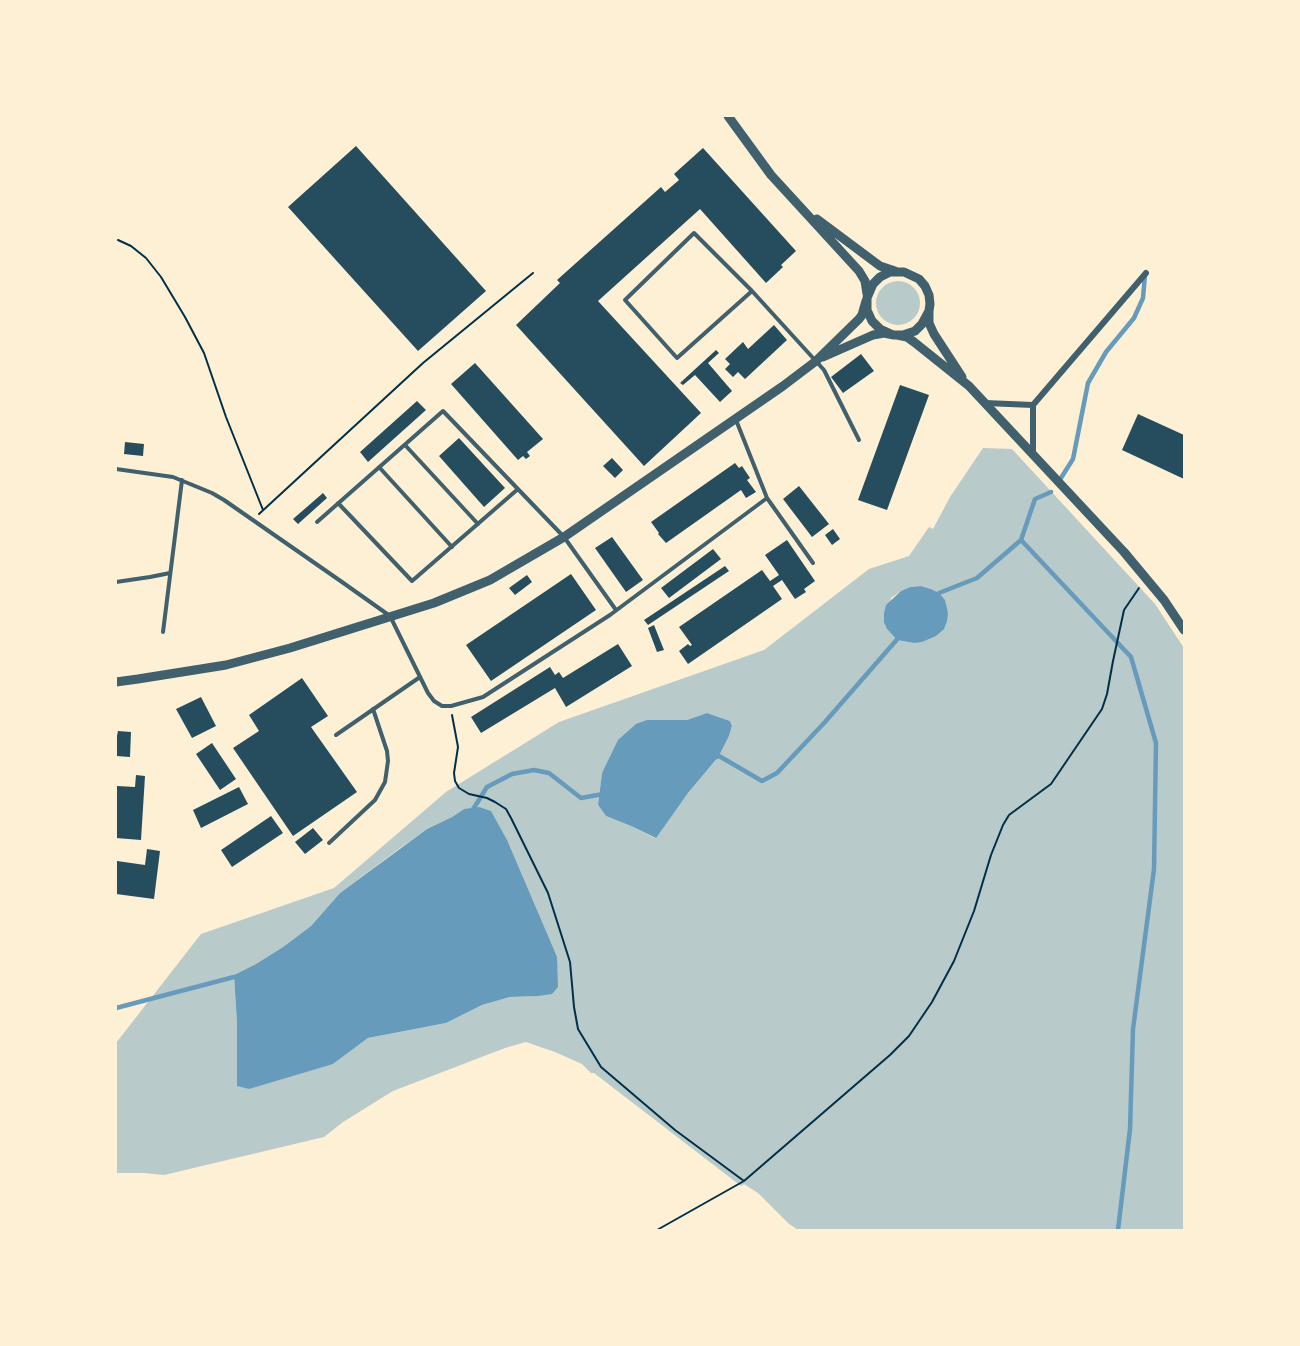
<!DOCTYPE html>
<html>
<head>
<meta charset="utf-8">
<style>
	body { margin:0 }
	#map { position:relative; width:1300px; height:1346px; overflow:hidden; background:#fdf0d5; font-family:Poppins,sans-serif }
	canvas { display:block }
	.frame { position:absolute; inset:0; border:117px solid #fdf0d5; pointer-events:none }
</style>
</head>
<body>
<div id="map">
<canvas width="1300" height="1346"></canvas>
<div class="frame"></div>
</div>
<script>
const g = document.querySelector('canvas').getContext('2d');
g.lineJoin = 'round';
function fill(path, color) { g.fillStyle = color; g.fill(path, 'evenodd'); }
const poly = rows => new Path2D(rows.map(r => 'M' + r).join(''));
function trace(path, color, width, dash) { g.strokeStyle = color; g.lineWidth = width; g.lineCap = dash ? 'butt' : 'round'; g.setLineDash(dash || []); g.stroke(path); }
fill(poly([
	'876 303a22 22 0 1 1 44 0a22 22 0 1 1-44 0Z',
	[983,448,1012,449,1155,604,1184,648,1184,1230,798,1230,788,1223,758,1193,744,1184,741,1186,594,1073,591,1073,582,1064,555,1052,526,1042,505,1048,393,1091,343,1122,324,1137,164,1175,144,1173,116,1173,116,1043,201,934,334,888,446,792,559,722,764,650,869,569,909,556,929,527,933,529,950,497],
	[921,586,931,589,939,593,914,643,897,640,887,629,891,598,901,591,910,587],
	[707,713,730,721,732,726,729,736,719,756,688,793,655,838,631,826,606,816,598,805,602,773,647,720,687,720],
	[464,809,538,996,510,997,482,1005,446,1023,368,1038,333,1064,237,1086,237,1024,234,975,256,964,283,947,311,926,340,893,396,851,427,829,452,817]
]), '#b9caca');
fill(poly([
	[921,586,931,589,939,593,945,600,948,613,947,621,944,629,936,636,922,642,914,643,897,640,887,629,884,622,884,613,886,605,901,591,910,587],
	[707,713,730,721,732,726,729,736,719,756,688,793,656,838,631,826,606,816,598,805,602,773,618,740,636,724,647,720,687,720],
	[479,807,491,811,507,840,557,957,558,987,552,994,538,996,510,997,482,1005,446,1023,368,1038,333,1064,249,1089,237,1086,237,1024,234,975,256,964,283,947,311,926,340,893,427,829,452,817,464,809]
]), '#669bbc');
trace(poly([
	[1061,478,1073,459,1088,383,1106,352,1134,318,1143,298,1145,275],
	[1021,540,1131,657,1156,743,1154,869,1133,1029,1130,1129,1118,1230],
	[936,597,939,593,977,578,1021,540,1035,499,1051,492],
	[714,758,719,756,762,781,777,773,825,722,900,636],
	[472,811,487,787,512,774,534,770,549,773,581,798,603,794],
	[116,1008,234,977,238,978]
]), '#669bbc', 4.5);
fill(poly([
	[356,146,486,291,418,351,288,207],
	[703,148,796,251,781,265,783,267,766,283,700,209,598,301,701,413,644,466,516,325,560,283,557,280,661,187,665,192,679,180,674,174],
	[774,325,787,340,745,379,738,372,733,377,725,369,730,364,725,359,743,342,748,349],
	[716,350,719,353,708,363,732,391,720,402,695,375,683,385,680,383],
	[861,354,874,371,843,393,831,377],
	[475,363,543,439,527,452,530,456,526,459,523,456,518,460,451,384],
	[900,385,929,395,887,510,858,500],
	[417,401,426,410,368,462,360,452],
	[1138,414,1184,435,1184,479,1122,450],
	[459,438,505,488,484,507,439,456],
	[125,442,144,444,143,456,124,454],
	[612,458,623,470,615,478,603,466],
	[735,463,739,468,742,466,750,478,747,480,756,492,746,498,741,490,666,543,658,534,659,533,651,522],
	[799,486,829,524,812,537,783,499],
	[323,493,327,498,298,524,293,519],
	[833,529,840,539,832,545,825,535],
	[612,537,643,580,626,592,595,548],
	[787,540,815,581,804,589,806,592,795,599,782,580,773,586,782,599,688,664,679,651,688,644,690,646,692,645,679,627,762,570,770,581,779,575,765,555],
	[713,549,721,559,669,598,661,588],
	[725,566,729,571,648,625,644,620],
	[571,574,596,610,491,681,466,645],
	[527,575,532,582,515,595,509,588],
	[654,625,664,650,657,652,648,628],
	[618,644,632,666,566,707,555,688,481,733,471,717,550,667,555,675,559,672,563,678],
	[302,678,328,716,311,727,357,792,293,836,233,748,259,731,249,715],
	[201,697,216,726,192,738,176,709],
	[118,731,131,732,130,757,116,756,116,736,117,736],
	[212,743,236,779,220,790,196,754],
	[136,775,145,776,141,840,116,838,117,786,135,787],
	[239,787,248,804,201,828,193,810],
	[271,816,283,833,232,867,221,850],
	[313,828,323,840,305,854,295,842],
	[147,849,160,851,154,899,116,894,117,861,145,865]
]), '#264d5e');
trace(poly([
	[118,240,131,246,146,258,161,277,185,317,204,353,226,417,263,510],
	[259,514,423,363,533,273],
	[452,715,458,747,454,773,455,781,459,788,469,794,487,798,495,802,506,809,511,818,548,893,570,962,574,1007,578,1029,601,1067,675,1130,744,1181],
	[657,1230,744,1181,890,1055,909,1036,932,1002,954,961,974,911,991,855,1003,825,1009,815,1051,784,1102,709,1107,694,1113,661,1124,610,1139,588]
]), '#003049', 2);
trace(poly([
	[752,291,677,358,625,300,694,233,752,291,824,370,859,440],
	[736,420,767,498,813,563],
	[405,445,478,524],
	[379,467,452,547],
	[116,469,173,477,212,493,224,500,342,582,390,616,428,693,434,701,442,706,451,706,483,697,610,615,767,498],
	[338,503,412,581,518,489],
	[317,522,443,411,564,537,616,610],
	[116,582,150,577,170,573],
	[163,632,182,480],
	[336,735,420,677],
	[329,843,375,800,385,782,388,761,387,751,373,709]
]), '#3f606c', 4);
trace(poly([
	[985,403,1033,405],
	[1033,454,1033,405,1146,273]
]), '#3f606c', 6);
trace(poly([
	[728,116,771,175,859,271,865,281,867,294],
	[817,219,880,266,895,271],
	[929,313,929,323,934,334,962,377],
	[897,335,907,337,914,342,969,386,1124,552,1164,600,1184,630],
	[823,357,873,335,884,333,894,335,903,335,915,331,922,324,929,311,930,304,929,295,925,286,919,279,904,272,890,272,880,277,873,284,867,298,867,310,872,321,880,329,891,334],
	[116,682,138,679,226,665,290,648,434,603,490,580,564,537,783,386,816,361,859,319,862,315,866,301]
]), '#3f606c', 9);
</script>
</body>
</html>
